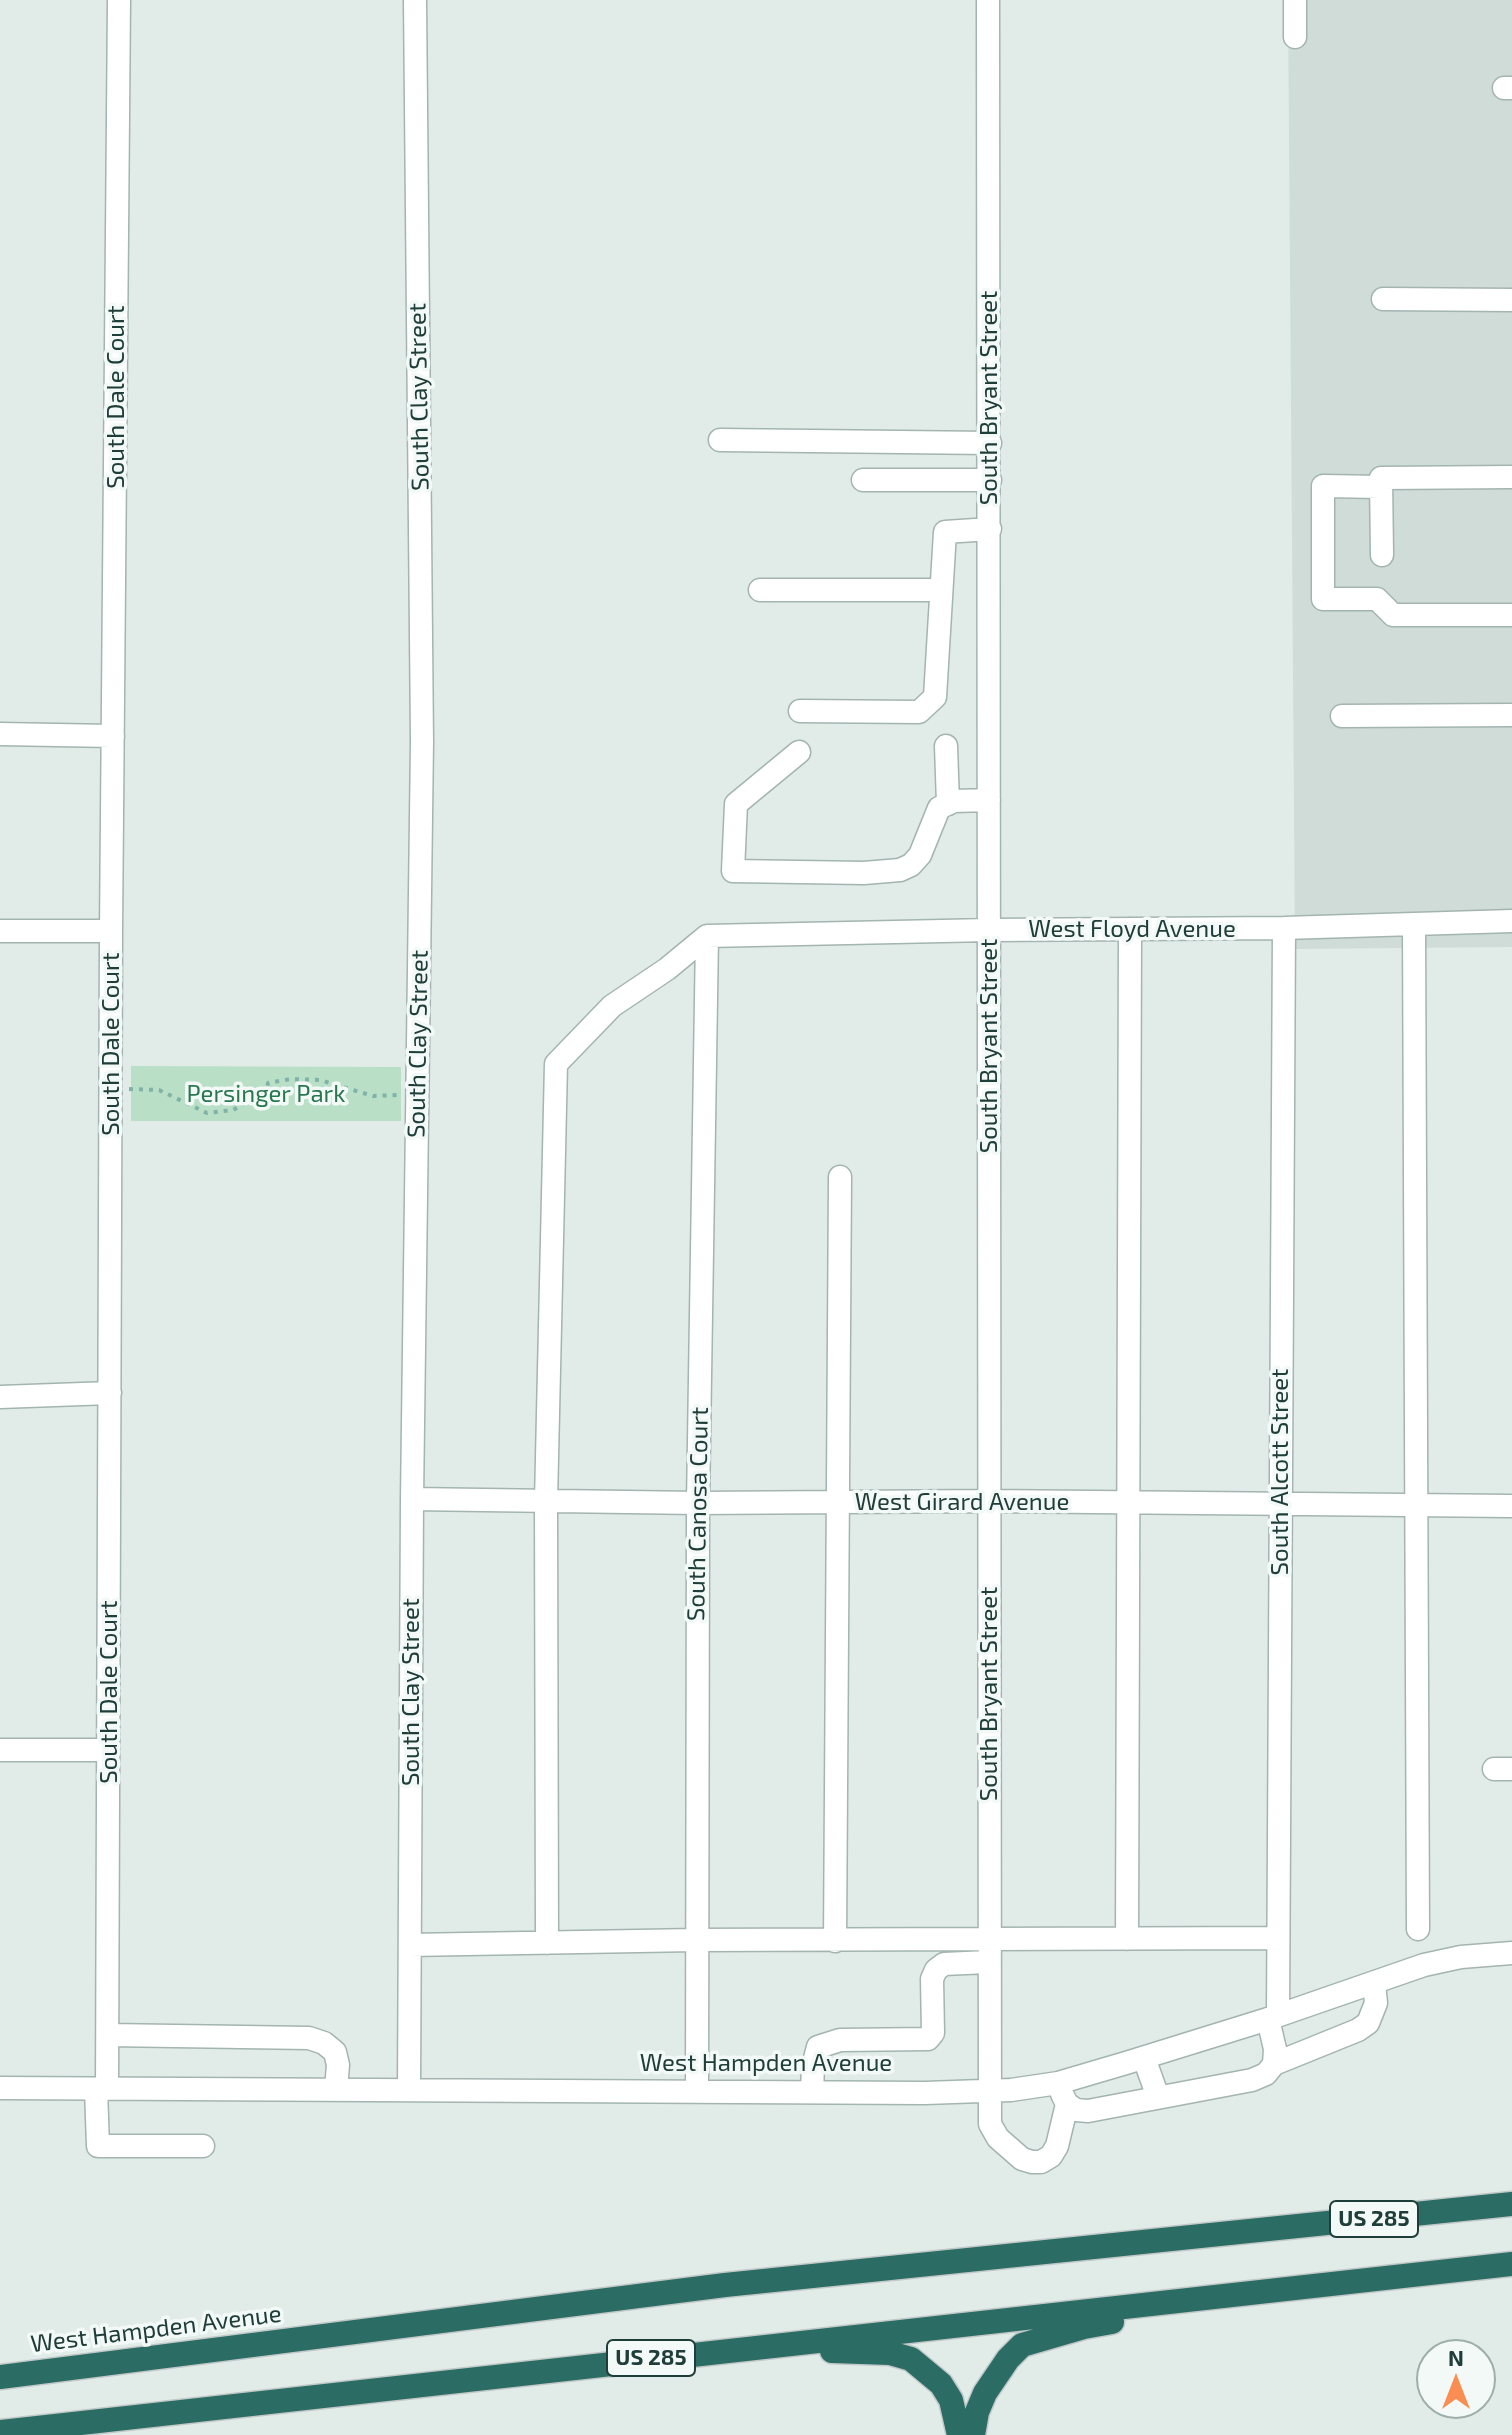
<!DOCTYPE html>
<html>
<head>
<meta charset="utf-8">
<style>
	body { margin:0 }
	#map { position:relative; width:1512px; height:2435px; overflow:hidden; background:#e1ece9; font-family:"Exo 2",sans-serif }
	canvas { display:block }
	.north { position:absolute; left:1416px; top:2339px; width:80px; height:80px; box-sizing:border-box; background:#f2f9f6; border:2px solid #9eaeaa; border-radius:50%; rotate:0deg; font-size:22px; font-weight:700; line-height:32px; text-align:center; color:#203e39 }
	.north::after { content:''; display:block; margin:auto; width:28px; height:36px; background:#f98d52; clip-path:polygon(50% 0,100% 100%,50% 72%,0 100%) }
</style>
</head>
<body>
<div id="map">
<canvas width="1512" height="2435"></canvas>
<div class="north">N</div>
</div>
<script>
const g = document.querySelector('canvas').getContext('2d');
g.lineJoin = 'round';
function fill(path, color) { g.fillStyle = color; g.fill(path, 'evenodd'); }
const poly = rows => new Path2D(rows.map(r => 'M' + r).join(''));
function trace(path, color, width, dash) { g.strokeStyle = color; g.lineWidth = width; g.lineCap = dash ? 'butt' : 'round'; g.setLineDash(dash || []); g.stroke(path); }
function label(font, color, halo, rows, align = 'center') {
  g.font = font + ' "Exo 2",sans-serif'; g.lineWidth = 7; g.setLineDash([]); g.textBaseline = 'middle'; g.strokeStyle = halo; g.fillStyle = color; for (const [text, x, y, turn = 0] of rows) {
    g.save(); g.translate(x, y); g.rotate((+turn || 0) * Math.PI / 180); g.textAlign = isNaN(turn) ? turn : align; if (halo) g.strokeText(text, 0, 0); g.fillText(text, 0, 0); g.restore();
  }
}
fill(poly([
	[1288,0,1512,0,1512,947,1295,949]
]), '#cfdcd8');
fill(poly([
	[131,1066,401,1067,401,1121,131,1121]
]), '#b9dfc7');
const minor = poly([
	[988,0,990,2124,998,2138,1022,2159,1032,2162,1041,2162,1051,2156,1057,2146,1067,2104],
	[1295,37,1295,0],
	[1504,88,1512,88],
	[1383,299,1512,300],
	[720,440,990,443],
	[863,480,990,480],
	[1381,487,1323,486,1323,599,1377,599,1393,615,1512,615],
	[1382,555,1381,478,1512,477],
	[760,590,941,590],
	[800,711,919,712,935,697,945,532,990,529],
	[1342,716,1512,715],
	[0,734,113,736],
	[946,746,948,804],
	[799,752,736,804,733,871,864,873,900,870,911,865,920,855,939,808,954,801,989,800],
	[1414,924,1418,1929],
	[0,931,111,931],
	[0,1397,110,1393],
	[412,1499,698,1503,989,1501,1512,1506],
	[0,1750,108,1750],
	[1494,1769,1512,1769],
	[1127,1939,1130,929],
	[835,1941,840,1177],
	[547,1943,546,1501,556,1064,612,1006,667,969,707,936,989,930,1284,928,1512,921],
	[410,1945,695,1940,1278,1938],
	[1278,2015,1284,928],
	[108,2035,309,2038,324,2043,335,2052,338,2065,336,2089],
	[1144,2058,1158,2097],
	[1274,2064,1358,2030,1368,2023,1376,2003,1374,1983],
	[0,2088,925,2093,1011,2090,1058,2083,1126,2063,1268,2019,1424,1965,1461,1957,1512,1953],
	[96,2089,98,2146,203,2146],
	[107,2089,111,931,119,0],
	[409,2089,412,1499,422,741,415,0],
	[697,2091,698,1503,707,936],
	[812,2092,813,2066,818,2047,840,2040,928,2039,933,2033,932,1979,936,1970,944,1964,988,1962],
	[1062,2094,1067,2104,1076,2110,1088,2111,1252,2080,1266,2074,1274,2064,1275,2049,1268,2019]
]);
const highway = poly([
	[832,2351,890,2353,911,2359,941,2384,951,2400,959,2435],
	[0,2377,725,2285,1512,2204],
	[0,2432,1512,2264],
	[973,2435,977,2412,985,2393,1008,2359,1022,2345,1084,2327,1112,2322]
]);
trace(minor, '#a3b4b1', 25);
trace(highway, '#c1c9c8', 27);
trace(poly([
	[129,1089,159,1090,207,1113,233,1110,245,1103,264,1103,268,1083,291,1079,320,1080,373,1096,398,1095]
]), '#80b2a7', 4, [4, 6]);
trace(minor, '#fff', 22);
trace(highway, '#2b6c65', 24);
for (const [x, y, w] of [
	[1374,2219,88],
	[651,2358,88]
]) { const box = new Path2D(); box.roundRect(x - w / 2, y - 18, w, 36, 6); g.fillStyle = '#f2f9f6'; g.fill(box); trace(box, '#203e39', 2); }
label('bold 22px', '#203e39', null, [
	["US 285",1374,2219],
	["US 285",651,2358]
]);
label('24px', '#203e39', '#f2f9f6', [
	["South Dale Court",116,397,-90],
	["South Clay Street",419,397,-91],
	["South Bryant Street",989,398,-90],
	["West Floyd Avenue",1132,929],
	["South Dale Court",111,1044,-90],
	["South Clay Street",418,1044,-89],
	["South Bryant Street",989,1046,-90],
	["South Alcott Street",1280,1472,-90],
	["West Girard Avenue",962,1502],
	["South Canosa Court",698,1514,-89],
	["South Dale Court",109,1692,-90],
	["South Clay Street",411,1692,-90],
	["South Bryant Street",989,1694,-90],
	["West Hampden Avenue",766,2063],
	["West Hampden Avenue",156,2329,-7]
]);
label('24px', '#28774f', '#f2f9f6', [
	["Persinger Park",266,1094]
]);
</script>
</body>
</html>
